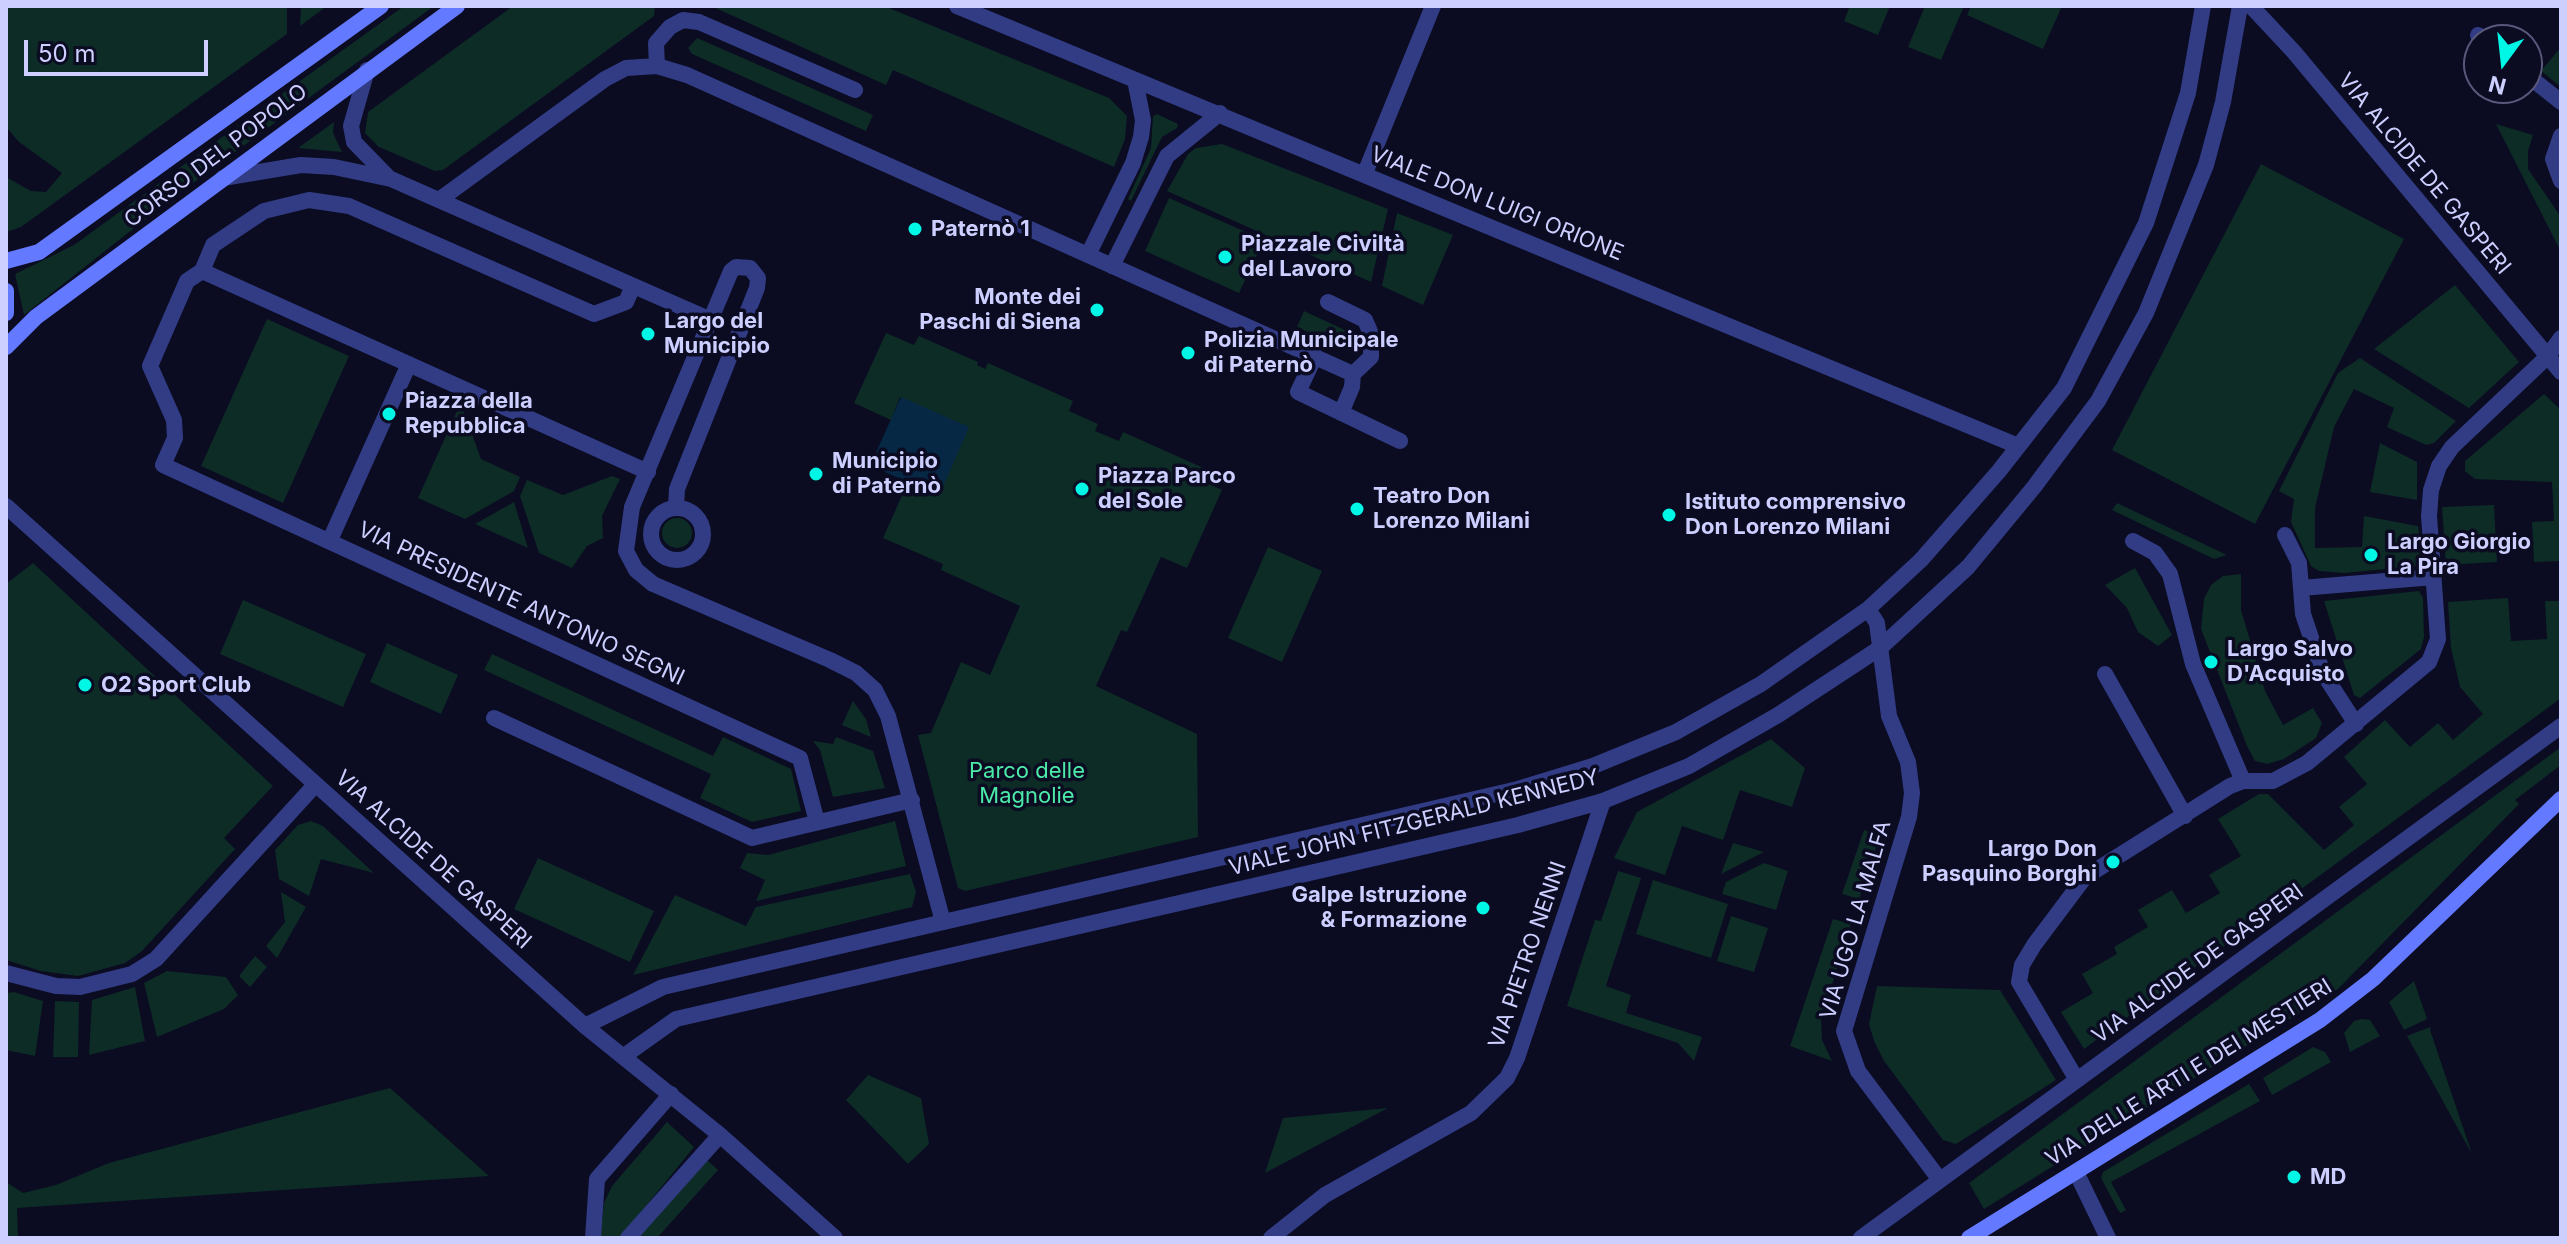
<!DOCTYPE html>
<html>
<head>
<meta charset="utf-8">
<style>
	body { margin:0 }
	#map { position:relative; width:2567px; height:1244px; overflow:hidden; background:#0b0b22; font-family:Inter,sans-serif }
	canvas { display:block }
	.frame { position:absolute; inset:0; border:8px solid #cccfff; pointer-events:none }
	.north { position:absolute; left:2463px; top:24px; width:80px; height:80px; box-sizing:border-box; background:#0b0b22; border:2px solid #58597a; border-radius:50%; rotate:195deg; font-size:22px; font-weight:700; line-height:32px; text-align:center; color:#cccfff }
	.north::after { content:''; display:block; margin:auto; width:28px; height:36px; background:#00f7e5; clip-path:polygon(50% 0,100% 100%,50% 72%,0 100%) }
	.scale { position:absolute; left:24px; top:40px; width:184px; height:36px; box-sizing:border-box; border:4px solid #cccfff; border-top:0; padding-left:10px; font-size:24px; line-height:28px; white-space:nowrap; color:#cccfff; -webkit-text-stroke:6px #0b0b22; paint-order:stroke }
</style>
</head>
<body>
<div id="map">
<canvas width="2567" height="1244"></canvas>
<div class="frame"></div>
<div class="north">N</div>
<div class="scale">50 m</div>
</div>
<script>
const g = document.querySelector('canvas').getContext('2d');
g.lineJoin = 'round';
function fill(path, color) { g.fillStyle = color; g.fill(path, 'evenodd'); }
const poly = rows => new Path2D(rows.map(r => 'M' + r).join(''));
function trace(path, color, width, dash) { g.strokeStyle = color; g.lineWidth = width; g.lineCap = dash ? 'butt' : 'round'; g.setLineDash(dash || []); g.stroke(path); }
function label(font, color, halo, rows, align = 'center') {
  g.font = font + ' Inter,sans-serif'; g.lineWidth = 7; g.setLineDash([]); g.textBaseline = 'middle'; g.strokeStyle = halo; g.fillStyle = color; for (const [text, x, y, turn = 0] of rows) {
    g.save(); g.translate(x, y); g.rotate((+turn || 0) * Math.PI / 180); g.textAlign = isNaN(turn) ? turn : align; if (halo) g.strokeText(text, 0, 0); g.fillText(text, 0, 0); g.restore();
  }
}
fill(poly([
	[6,6,287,6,287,34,21,227,6,232,6,177,31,191,46,192,62,173,19,142,6,127],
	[301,6,327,6,300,26],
	[404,6,434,6,182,191,171,174],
	[513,6,655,6,654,16,443,170,435,171,379,147,365,133,368,112],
	[711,6,884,6,1109,98,1127,116,1125,139,1114,167,893,70,886,85],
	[1850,6,1890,6,1878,35,1844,21],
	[1925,6,1964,6,1941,60,1908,47],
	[1971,6,2062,6,2043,49,1967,15],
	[697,38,873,115,866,131,692,54,688,48],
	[2561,47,2561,87,2541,71],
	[1157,114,1178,124,1177,128,1162,137,1131,201,1128,199,1151,148,1153,116],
	[334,122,333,133,342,152,298,148],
	[2496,124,2533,135,2528,151,2528,169,2561,217,2561,252],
	[1222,144,1388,209,1371,282,1167,191,1188,154,1196,148],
	[2261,164,2404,239,2255,524,2112,450],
	[165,179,176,195,24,315,15,274,74,245],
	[1169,198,1264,240,1239,293,1145,251],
	[1397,213,1453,235,1423,305,1382,286],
	[2455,285,2519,362,2469,408,2374,349],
	[1304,311,1347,331,1349,343,1339,346,1297,327],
	[267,319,349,356,283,503,201,466],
	[886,333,914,345,919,336,978,362,977,365,985,369,988,363,1073,401,1069,411,1098,424,1095,431,1119,441,1123,432,1208,470,1203,481,1222,490,1187,568,1161,557,1127,632,1121,630,1096,686,1197,734,1198,837,965,891,958,888,918,735,931,733,961,662,990,675,1020,606,941,570,943,564,883,538,908,482,939,496,900,397,891,420,854,403],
	[2360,358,2456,421,2434,443,2426,445,2387,427,2394,408,2354,389,2334,427,2315,508,2315,548,2362,547,2364,516,2418,526,2422,556,2418,566,2344,573,2319,571,2311,566,2291,522,2294,499,2279,491,2338,373],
	[2544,394,2561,410,2561,561,2534,562,2532,522,2554,521,2552,482,2475,479,2465,471,2465,461],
	[458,409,464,412,481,459,520,477,514,491,465,519,418,498],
	[2380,443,2417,462,2417,500,2370,492],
	[612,476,620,479,602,516,603,538,587,546,572,568,539,553,520,496,527,480,563,495],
	[514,502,528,548,475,524],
	[2117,503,2227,555,2214,559,2112,510],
	[2494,505,2497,562,2446,565,2442,507],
	'662 533a15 15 0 1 1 30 0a15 15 0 1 1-30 0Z',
	[1268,547,1322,571,1282,662,1228,638],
	[33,563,273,786,224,838,235,849,142,951,125,963,78,976,41,971,6,960,6,584],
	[2135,568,2172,635,2158,646,2138,632,2127,608,2105,585],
	[2241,574,2241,610,2265,691,2283,725,2313,708,2322,723,2316,738,2284,759,2267,764,2255,761,2247,746,2201,629,2204,599,2211,585,2223,576],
	[2419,591,2423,598,2424,637,2421,649,2360,698,2354,695,2324,601],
	[2508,598,2511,641,2547,639,2545,601,2561,601,2561,698,2084,1049,2061,1012,2093,993,2082,974,2117,954,2114,947,2148,927,2138,910,2172,890,2186,913,2220,893,2209,875,2241,856,2218,819,2259,794,2268,794,2324,850,2354,825,2339,807,2367,784,2344,757,2385,720,2410,747,2438,723,2453,740,2483,714,2460,687,2451,648,2448,602],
	[243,600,366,654,343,707,220,654],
	[387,643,458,675,441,714,370,682],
	[492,654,713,756,723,737,791,769,801,811,752,822,700,798,711,774,484,670],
	[853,701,866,719,871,737,842,725],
	[836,737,873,751,885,788,833,797,820,750,813,741,833,744],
	[1771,739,1805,768,1792,807,1740,790,1723,840,1682,826,1665,875,1614,858,1637,812],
	[2561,747,2561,765,2515,800,2519,804,2338,989,1984,1209,1969,1183],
	[311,821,323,826,374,873,321,859,309,896,279,879,275,850,298,825],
	[895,821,906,866,756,901,765,880,740,868,747,853,768,855],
	[1864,830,1880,836,1859,899,1842,894],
	[1733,843,1764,852,1721,874],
	[538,858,654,911,630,962,514,909],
	[1764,863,1788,871,1776,910,1722,894,1726,882],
	[1618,871,1641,878,1606,986,1631,995,1626,1013,1702,1037,1694,1061,1678,1043,1567,1006,1595,920,1601,921],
	[910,874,916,892,912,907,633,975,675,895,746,926,756,907],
	[1653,880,1728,904,1711,958,1636,934],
	[281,892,306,907,277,958,266,946,285,922],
	[1731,916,1768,928,1754,972,1717,961],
	[1833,919,1851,924,1821,1020,1822,1040,1832,1061,1790,1046],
	[255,956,267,967,250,987,239,976],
	[167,971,226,977,238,995,224,1009,157,1037,144,983],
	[2414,981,2427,1019,2404,1030,2389,1002],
	[1877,986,2000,990,2056,1080,1956,1144,1943,1140,1884,1061,1874,1041,1869,1024],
	[135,987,145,1041,89,1055,92,1000],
	[14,992,43,1001,35,1056,6,1050,6,993],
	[55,1001,79,1002,78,1057,53,1057],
	[2362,1019,2370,1020,2380,1036,2350,1052,2344,1033,2354,1021],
	[2430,1027,2431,1033,2472,1154,2407,1036],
	[2313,1047,2325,1052,2331,1062,2272,1095,2263,1078],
	[868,1075,921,1098,929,1144,908,1164,846,1100],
	[2249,1084,2260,1101,2111,1182,2126,1210,2121,1213,2118,1210,2101,1178,2103,1172],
	[390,1088,489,1176,17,1208,18,1238,6,1238,6,1182,23,1193,56,1185,109,1163],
	[1388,1108,1265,1173,1283,1118],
	[667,1122,694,1147,620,1238,600,1238,604,1203,612,1186],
	[707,1160,718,1170,657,1238,638,1238]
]), '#0d2c26');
fill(poly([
	[901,397,969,427,939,496,878,469,881,460,874,457]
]), '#062845');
trace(poly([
	[957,6,2018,446],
	[2251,6,2294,52,2561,372],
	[2478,35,2484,40],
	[657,66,656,43,670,27,683,20,699,22,855,90],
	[367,70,351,126,354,142,389,178],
	[2527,75,2561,102],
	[2561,136,2553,159,2561,181],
	[1365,173,1433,6],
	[223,178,301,165,334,167,391,179,711,320],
	[439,200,605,79,626,68,657,66,687,75,1353,374],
	[1088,255,1133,163,1141,137,1143,120,1135,80],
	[1112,266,1167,156,1220,113],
	[202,271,648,472],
	[633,286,626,302,594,314,349,206,309,200,264,211,213,245,202,271,187,281,150,366,174,420,175,438,163,465,800,758,817,822],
	[1328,302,1365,320,1371,334,1371,357,1353,374],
	[1315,356,1298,392,1400,441],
	[1341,413,1352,387,1353,374],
	[6,506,585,1026,720,1135,835,1238],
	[676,507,677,489,757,288,758,278,750,268,736,267,731,271,632,507,626,551,636,570,653,584,830,660,856,673,875,690,888,716,943,922],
	'651 534a26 26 0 1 1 52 0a26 26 0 1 1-52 0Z',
	[2285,535,2299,563,2303,614,2323,673,2356,724],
	[330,540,409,364],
	[2133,541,2155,553,2170,574,2193,664,2243,781],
	[2301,588,2434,577],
	[1868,609,1877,623,1889,716,1908,762,1912,793,1909,817,1844,1031,1858,1071,1940,1180],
	[2105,674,2185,816],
	[494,718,752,838,912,800],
	[6,973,56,986,80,987,132,974,156,959,315,785],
	[585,1026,663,987,1518,789,1593,766,1676,732,1761,684,1868,609,1921,560,1999,471,2064,388,2146,223,2188,93,2203,6],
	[624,1056,676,1019,1518,825,1603,801,1689,766,1778,715,1880,648,1968,567,2034,487,2098,401,2146,313,2206,165,2223,102,2240,6],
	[2077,1080,2019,982,2022,965,2034,945,2085,877,2230,786,2243,781,2273,781,2307,763,2429,662,2438,639,2429,516,2431,490,2439,466,2452,447,2547,357,2561,338],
	[2076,1172,2108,1238],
	[593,1238,597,1179,671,1094],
	[628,1238,720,1135],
	[1271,1238,1325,1195,1471,1113,1507,1078,1517,1058,1603,801],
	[1861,1238,2561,726]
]), '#313c85', 16);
trace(poly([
	[6,261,39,252,381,6],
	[6,291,6,313],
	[6,347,36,317,457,6],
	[1969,1238,2320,1020,2373,979,2561,799]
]), '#6379ff', 16);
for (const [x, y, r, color] of [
	[915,229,8,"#00f7e5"],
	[1225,257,8,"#00f7e5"],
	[1097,310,8,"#00f7e5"],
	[648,334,8,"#00f7e5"],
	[1188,353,8,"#00f7e5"],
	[389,414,8,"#00f7e5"],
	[816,474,8,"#00f7e5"],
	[1082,489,8,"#00f7e5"],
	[1357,509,8,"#00f7e5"],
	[1669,515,8,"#00f7e5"],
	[2371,555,8,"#00f7e5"],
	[2211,662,8,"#00f7e5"],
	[85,685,8,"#00f7e5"],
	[2113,862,8,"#00f7e5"],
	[1483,908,8,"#00f7e5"],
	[2294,1177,8,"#00f7e5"]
]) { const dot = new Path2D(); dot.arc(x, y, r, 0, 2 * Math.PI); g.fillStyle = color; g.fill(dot); trace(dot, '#0b0b22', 3); }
label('22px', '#cccfff', '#0b0b22', [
	["CORSO DEL POPOLO",216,156,-37],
	["VIA ALCIDE DE GASPERI",2424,174,50],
	["VIALE DON LUIGI ORIONE",1497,204,22],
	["VIA PRESIDENTE ANTONIO SEGNI",521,604,25],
	["VIALE JOHN FITZGERALD KENNEDY",1414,823,-14],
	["VIA ALCIDE DE GASPERI",433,860,42],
	["VIA UGO LA MALFA",1856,920,-74],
	["VIA PIETRO NENNI",1528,955,-71],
	["VIA ALCIDE DE GASPERI",2198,964,-36],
	["VIA DELLE ARTI E DEI MESTIERI",2189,1073,-32]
]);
label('bold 22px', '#cccfff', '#0b0b22', [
	["Paternò 1",931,229],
	["Piazzale Civiltà",1241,244],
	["del Lavoro",1241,269],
	["Monte dei",1081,297,"right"],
	["Paschi di Siena",1081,322,"right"],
	["Largo del",664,321],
	["Municipio",664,346],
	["Polizia Municipale",1204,340],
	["di Paternò",1204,365],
	["Piazza della",405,401],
	["Repubblica",405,426],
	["Municipio",832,461],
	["di Paternò",832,486],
	["Piazza Parco",1098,476],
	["del Sole",1098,501],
	["Teatro Don",1373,496],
	["Lorenzo Milani",1373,521],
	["Istituto comprensivo",1685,502],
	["Don Lorenzo Milani",1685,527],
	["Largo Giorgio",2387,542],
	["La Pira",2387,567],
	["Largo Salvo",2227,649],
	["D'Acquisto",2227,674],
	["O2 Sport Club",101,685],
	["Largo Don",2097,849,"right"],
	["Pasquino Borghi",2097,874,"right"],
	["Galpe Istruzione",1467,895,"right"],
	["& Formazione",1467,920,"right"],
	["MD",2310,1177]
], 'left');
label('22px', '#4ceaa8', '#0b0b22', [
	["Parco delle",1027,771],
	["Magnolie",1027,796]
]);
</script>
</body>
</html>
